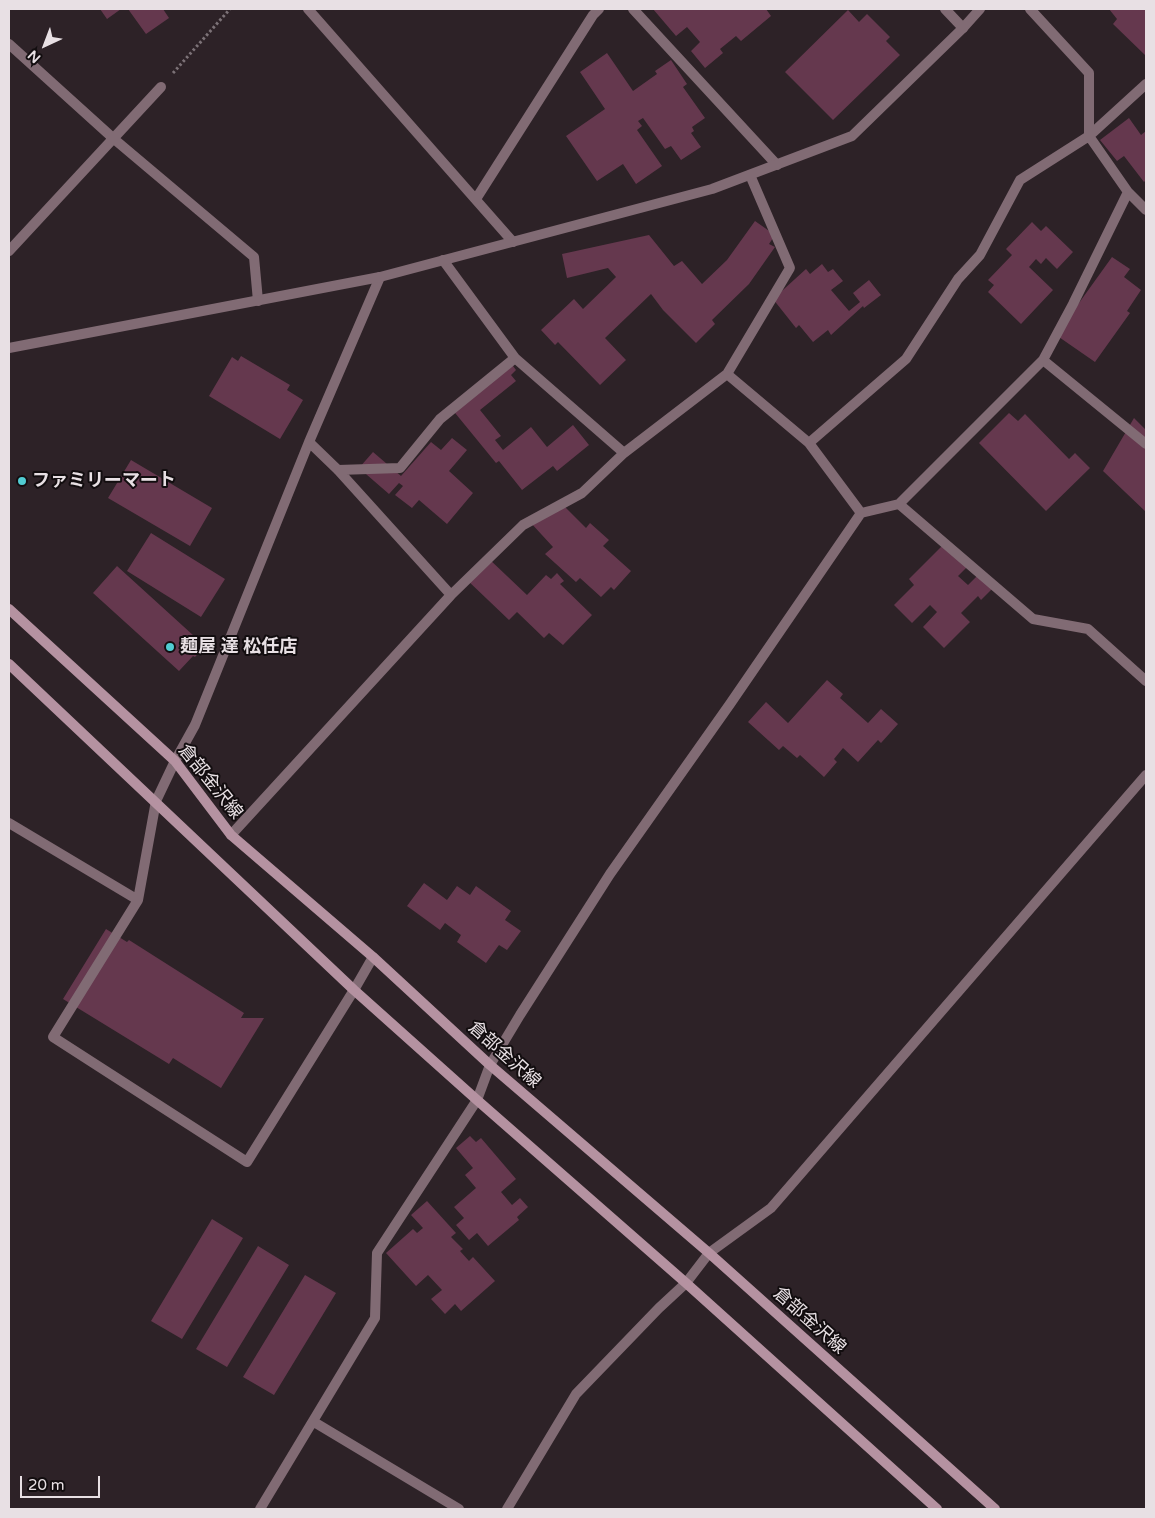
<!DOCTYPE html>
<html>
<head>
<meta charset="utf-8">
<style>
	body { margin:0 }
	#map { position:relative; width:1155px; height:1518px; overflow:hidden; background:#2d2227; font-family:"Varela Round",sans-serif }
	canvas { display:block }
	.frame { position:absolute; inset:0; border:10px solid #e8e0e4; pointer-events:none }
	.north { position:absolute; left:20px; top:20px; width:50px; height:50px; -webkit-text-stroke:4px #120d0f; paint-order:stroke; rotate:223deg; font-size:14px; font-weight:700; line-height:20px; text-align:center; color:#e8e0e4 }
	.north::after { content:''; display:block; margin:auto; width:18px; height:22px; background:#e8e0e4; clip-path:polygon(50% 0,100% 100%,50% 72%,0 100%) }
	.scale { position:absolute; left:20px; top:1476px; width:80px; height:22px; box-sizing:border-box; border:2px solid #e8e0e4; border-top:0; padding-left:6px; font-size:15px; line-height:18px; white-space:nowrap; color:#e8e0e4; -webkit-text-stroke:4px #120d0f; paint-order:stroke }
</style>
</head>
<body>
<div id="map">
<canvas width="1155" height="1518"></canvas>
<div class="frame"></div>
<div class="north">N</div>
<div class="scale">20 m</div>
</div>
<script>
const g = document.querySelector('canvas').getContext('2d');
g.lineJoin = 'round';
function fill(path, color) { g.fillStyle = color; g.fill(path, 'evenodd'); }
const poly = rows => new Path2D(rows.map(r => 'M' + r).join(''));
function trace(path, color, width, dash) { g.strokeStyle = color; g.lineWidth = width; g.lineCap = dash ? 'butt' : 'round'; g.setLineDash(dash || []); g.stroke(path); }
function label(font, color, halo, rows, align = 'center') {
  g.font = font + ' "Varela Round","Noto Sans JP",sans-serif'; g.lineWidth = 4; g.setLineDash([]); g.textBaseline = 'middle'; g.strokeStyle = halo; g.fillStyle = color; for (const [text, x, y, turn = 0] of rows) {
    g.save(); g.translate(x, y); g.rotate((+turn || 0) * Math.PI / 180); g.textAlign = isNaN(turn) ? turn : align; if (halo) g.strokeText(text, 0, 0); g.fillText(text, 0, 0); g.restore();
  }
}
fill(poly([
	[100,9,121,9,107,19],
	[128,9,163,9,169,18,146,34],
	[653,9,766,9,771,16,741,41,736,36,720,49,723,53,705,68,691,51,700,42,687,27,676,36],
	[1109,9,1146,9,1146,56,1113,24,1117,19],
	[848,10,859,22,867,14,890,37,886,41,900,55,833,120,785,72],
	[607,53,633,91,657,74,655,71,671,60,687,84,683,87,705,118,692,127,694,131,691,133,701,147,681,160,671,146,665,149,643,118,638,121,642,126,637,130,662,166,636,184,623,164,597,181,566,136,605,109,580,72],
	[1129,118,1141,135,1146,131,1146,180,1144,182,1124,156,1117,161,1100,140],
	[755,221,775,235,769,244,775,247,749,284,712,320,715,324,696,343,663,310,651,294,605,338,626,360,600,385,558,342,555,345,541,330,574,299,583,309,616,277,608,268,567,278,562,254,649,235,674,266,682,261,702,284,727,260],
	[1032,222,1041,231,1046,226,1073,252,1057,269,1046,258,1041,264,1036,259,1029,267,1053,290,1021,324,988,292,994,285,988,280,1012,255,1006,249],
	[1112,257,1130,269,1124,277,1141,290,1127,311,1130,313,1095,362,1056,335],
	[822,264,828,272,833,269,843,281,831,290,849,311,860,302,853,293,869,280,881,295,864,308,863,306,831,335,828,330,813,342,799,325,796,328,773,299,806,269,810,274],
	[241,356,290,385,287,390,303,400,280,439,209,396,232,357,238,361],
	[510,362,516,370,511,375,516,381,480,410,501,436,495,440,503,450,531,427,547,447,573,425,589,445,557,471,553,466,522,490,499,461,496,463,451,408],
	[1009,413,1018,421,1025,414,1069,459,1075,453,1090,468,1046,511,979,443],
	[1134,418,1146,430,1146,512,1103,471],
	[452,438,467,450,449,471,473,493,447,524,419,500,412,508,395,495,403,486,399,483,389,494,359,468,373,452,401,476,431,442,441,450],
	[131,460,212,508,190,546,108,498],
	[559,501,586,528,590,523,609,540,603,546,631,571,614,590,611,587,601,597,580,578,576,582,545,554,553,547,530,522],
	[151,533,225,579,201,617,127,571],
	[945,543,968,566,958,576,968,585,983,570,997,584,981,600,978,596,961,613,970,622,944,648,923,627,937,612,930,605,912,623,894,605,914,585,909,579],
	[487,557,527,595,546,575,551,579,557,573,564,581,560,584,592,615,563,645,549,633,544,638,517,612,509,620,466,579],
	[117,566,205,646,195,657,193,656,179,671,93,593],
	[827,680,843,694,840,698,868,723,881,709,898,724,881,743,878,740,858,762,843,748,834,759,837,762,824,777,800,755,797,758,783,746,779,750,748,722,766,702,788,723],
	[424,883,447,900,457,886,470,895,476,886,511,911,505,920,521,931,507,950,499,945,486,963,457,942,461,935,445,923,440,930,407,906],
	[106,929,127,942,129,940,244,1013,241,1018,264,1018,221,1088,173,1058,169,1064,63,999],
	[470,1136,476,1142,481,1138,516,1179,501,1192,512,1205,520,1198,528,1207,517,1217,519,1220,488,1246,477,1233,469,1240,456,1225,464,1218,454,1207,476,1188,465,1175,473,1168,456,1148],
	[427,1201,456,1233,451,1237,463,1249,460,1251,469,1261,473,1257,495,1281,461,1311,455,1304,445,1314,431,1299,442,1290,428,1275,416,1286,386,1253,413,1229,417,1233,423,1228,411,1215],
	[212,1219,243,1238,182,1339,151,1321],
	[258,1246,289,1265,227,1367,196,1349],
	[305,1275,336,1293,274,1395,243,1377]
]), '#65384e');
trace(poly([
	[173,73,230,9]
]), '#7c7277', 3, [2.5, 2.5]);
trace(poly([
	[308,9,513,242],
	[633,9,777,165],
	[945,9,963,28],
	[9,44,114,139,254,257,258,301],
	[1128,192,1146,210],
	[476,199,593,15,599,9],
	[9,251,161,87],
	[443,260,515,358,624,453],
	[1043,360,1146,444],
	[309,442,338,470,451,595],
	[809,443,906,359,958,279,980,255,1020,180,1089,136,1089,73,1030,9],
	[338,470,400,468,440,419,515,358],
	[899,504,1043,360,1073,304,1128,192,1089,136,1146,84],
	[861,513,899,504,1033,619,1088,629,1146,681],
	[9,823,138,900,156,801,175,761,195,725,309,442,380,277],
	[231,835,451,595,523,525,582,493,624,453,727,374],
	[138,900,53,1037,247,1162,354,990,373,957],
	[314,1422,459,1509],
	[260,1509,375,1318,377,1253,477,1100,490,1065,520,1015,610,874,730,704,861,513,809,443,727,374,790,268,750,175],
	[507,1509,576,1394,659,1308,686,1283,709,1253,771,1208,1146,775]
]), '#816b74', 10);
trace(poly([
	[9,348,380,277,712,189,852,136,963,28,980,9]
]), '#816b74', 10);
trace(poly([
	[9,609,175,761,231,835,373,957,490,1065,709,1253,995,1509],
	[9,664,354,990,477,1100,686,1283,937,1509]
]), '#b592a1', 10);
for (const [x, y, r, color] of [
	[22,481,5,"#51ccd2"],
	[170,647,5,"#51ccd2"]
]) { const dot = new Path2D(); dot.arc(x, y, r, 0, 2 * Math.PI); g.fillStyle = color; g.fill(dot); trace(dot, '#120d0f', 2); }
label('bold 18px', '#e8e0e4', '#120d0f', [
	["ファミリーマート",32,481],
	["麺屋 達 松任店",180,647]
], 'left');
label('18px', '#e8e0e4', '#120d0f', [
	["倉部金沢線",210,782,51],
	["倉部金沢線",504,1055,42],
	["倉部金沢線",809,1321,42]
]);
</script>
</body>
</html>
